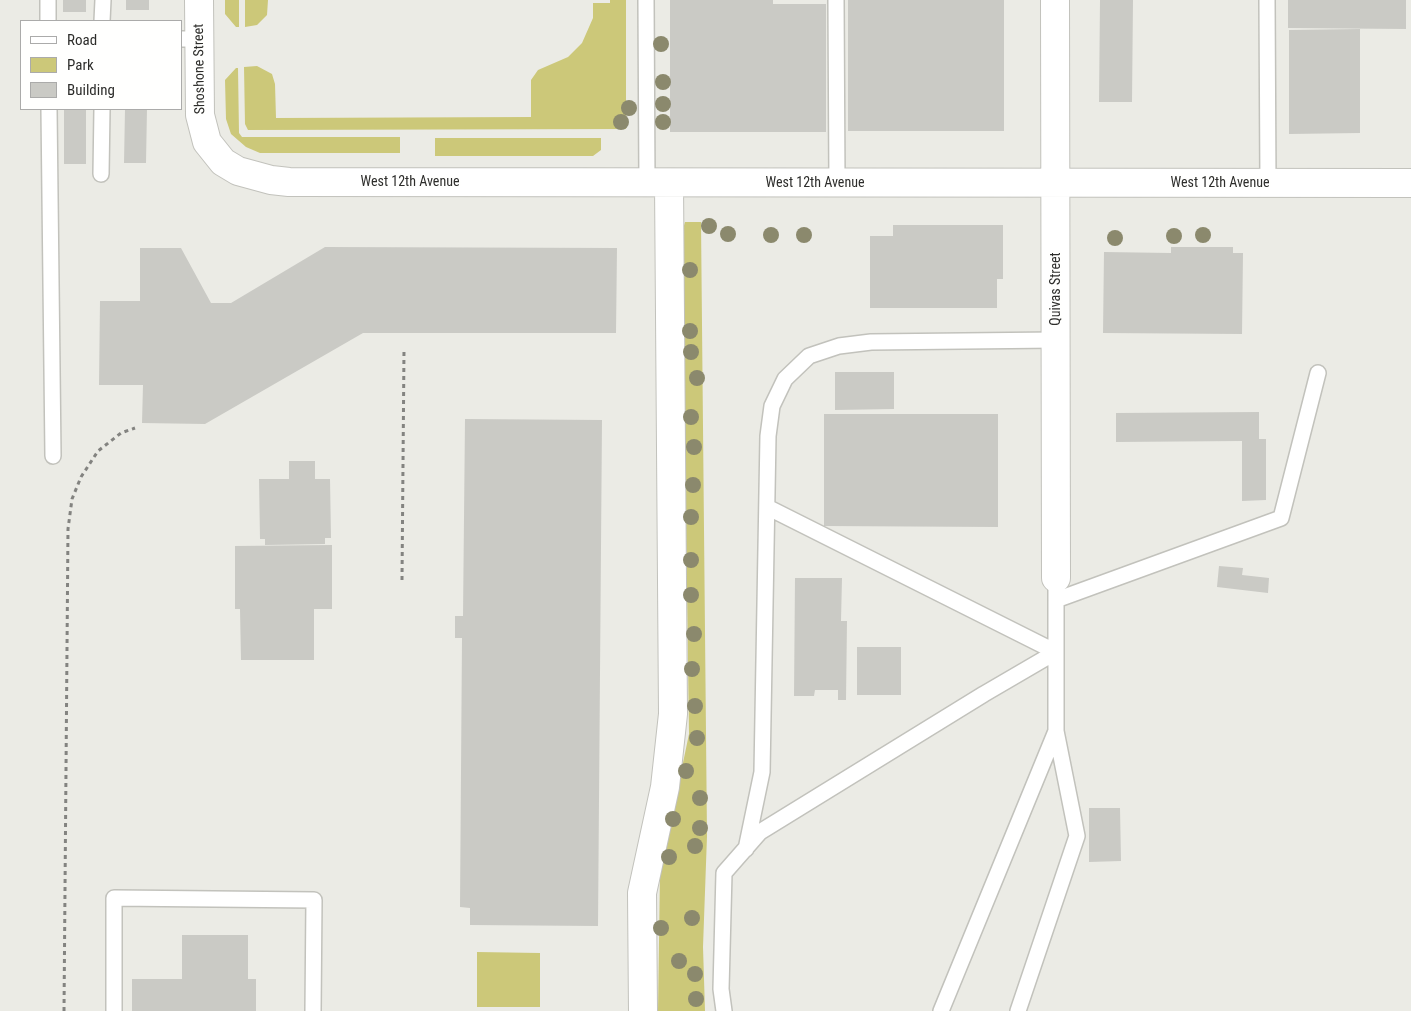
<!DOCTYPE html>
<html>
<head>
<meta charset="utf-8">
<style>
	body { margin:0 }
	#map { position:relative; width:1411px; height:1011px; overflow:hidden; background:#ebebe5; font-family:"Roboto Condensed",sans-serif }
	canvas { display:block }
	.legend { position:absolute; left:20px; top:20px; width:162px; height:90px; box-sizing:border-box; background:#fffffe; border:1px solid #ababaa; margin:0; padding:6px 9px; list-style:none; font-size:15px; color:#2d2d2b }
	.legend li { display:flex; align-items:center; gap:10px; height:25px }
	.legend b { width:25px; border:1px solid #ababaa }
</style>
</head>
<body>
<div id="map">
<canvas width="1411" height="1011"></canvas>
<ul class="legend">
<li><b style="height:6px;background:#fff"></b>Road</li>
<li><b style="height:14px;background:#ccc879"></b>Park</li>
<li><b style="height:14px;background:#cacac5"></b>Building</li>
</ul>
</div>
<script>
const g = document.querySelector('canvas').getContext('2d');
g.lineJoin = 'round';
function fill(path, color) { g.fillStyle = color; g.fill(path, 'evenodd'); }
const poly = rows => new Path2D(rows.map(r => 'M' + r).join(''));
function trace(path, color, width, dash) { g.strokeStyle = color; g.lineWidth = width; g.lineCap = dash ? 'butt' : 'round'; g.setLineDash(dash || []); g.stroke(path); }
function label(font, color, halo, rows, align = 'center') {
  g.font = font + ' "Roboto Condensed",sans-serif'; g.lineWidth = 4; g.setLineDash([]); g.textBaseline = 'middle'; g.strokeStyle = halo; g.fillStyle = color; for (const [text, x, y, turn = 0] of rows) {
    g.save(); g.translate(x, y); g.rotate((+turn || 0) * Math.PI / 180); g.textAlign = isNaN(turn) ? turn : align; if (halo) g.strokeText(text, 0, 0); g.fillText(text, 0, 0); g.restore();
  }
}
fill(poly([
	[225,0,239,0,239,27,236,27,225,14],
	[245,0,268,0,267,15,257,25,245,27],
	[610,0,626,0,626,129,248,130,245,124,244,67,257,66,272,74,275,84,276,118,531,117,531,80,538,70,568,57,582,43,593,18,593,3,610,3],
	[236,68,238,68,239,133,242,137,400,137,400,153,260,153,246,147,231,134,226,119,225,80],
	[435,138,601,138,601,150,593,156,435,156],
	[685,222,701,222,707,836,703,947,705,1011,658,1011,660,873,689,734,682,232],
	[477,952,540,953,540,1007,477,1007]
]), '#ccc879');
fill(poly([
	[63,0,86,0,86,12,63,12],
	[126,0,149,0,149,10,126,10],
	[670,0,773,0,773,4,826,4,826,132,670,132],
	[848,0,1004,0,1004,131,848,131],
	[1100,0,1133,0,1132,102,1099,102],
	[1288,0,1406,0,1406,29,1288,28],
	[1360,29,1360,133,1289,134,1289,30],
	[64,109,86,109,86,164,64,164],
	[125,109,147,109,146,163,124,163],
	[893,225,1003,225,1003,279,997,279,997,308,870,308,870,236,893,236],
	[325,247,617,248,616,333,363,333,205,424,142,423,143,385,99,385,100,301,140,301,140,248,181,248,211,303,231,303],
	[1171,247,1233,247,1233,253,1243,253,1242,334,1103,333,1104,252,1171,253],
	[835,372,894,372,894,409,835,410],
	[1259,412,1259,439,1266,439,1266,500,1242,501,1242,441,1116,442,1116,413],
	[824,414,998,414,998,527,824,526],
	[465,419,602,420,598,926,470,925,470,908,460,907,462,638,455,638,455,616,463,616],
	[289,461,315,461,315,479,330,479,331,538,325,538,325,544,265,545,265,539,260,539,259,479,289,479],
	[332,545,332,609,314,609,314,660,241,660,240,609,235,609,235,546],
	[1219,566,1243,568,1242,575,1269,578,1268,593,1217,587],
	[795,578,842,578,841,621,847,621,846,700,838,700,838,690,815,690,814,696,794,696],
	[857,647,901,647,901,695,857,695],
	[1089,808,1120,808,1121,861,1089,862],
	[182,935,248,935,248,979,256,979,256,1011,132,1011,132,979,182,979]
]), '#cacac5');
const service = poly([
	[48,0,48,21],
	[646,0,647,183],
	[836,0,837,183],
	[1267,0,1268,183],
	[102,21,103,0],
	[181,39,199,39],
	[49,109,53,456],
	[101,174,102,109],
	[767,507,1056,652],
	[1056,600,1281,518,1318,373],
	[746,849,762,772,768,436,772,406,785,379,809,356,839,346,871,342,1056,340],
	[114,1011,114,898,314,900,313,1011],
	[724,1011,721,989,724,873,760,832,984,694,1056,652],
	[941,1011,1056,731,1056,578],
	[1018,1011,1077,836,1056,731]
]);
const minor = poly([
	[199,0,200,115,207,142,223,162,238,171,271,180,289,182,1411,183],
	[1055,0,1056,578],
	[643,1011,642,893,665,787,673,714,669,183]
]);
trace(service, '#c2c2bc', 18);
trace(minor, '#c2c2bc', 30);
trace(poly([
	[402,580,404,350],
	[64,1011,68,529,72,499,81,477,98,451,121,433,135,428]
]), '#838380', 3, [4, 4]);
trace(service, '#fff', 15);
trace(minor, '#fff', 28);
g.fillStyle = '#8b896d';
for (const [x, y] of [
	[661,44],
	[663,82],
	[663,104],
	[629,108],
	[621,122],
	[663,122],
	[709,226],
	[728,234],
	[771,235],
	[804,235],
	[1203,235],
	[1174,236],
	[1115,238],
	[690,270],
	[690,331],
	[691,352],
	[697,378],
	[691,417],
	[694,447],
	[693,485],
	[691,517],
	[691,560],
	[691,595],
	[694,634],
	[692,669],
	[695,706],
	[697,738],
	[686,771],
	[700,798],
	[673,819],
	[700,828],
	[695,846],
	[669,857],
	[692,918],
	[661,928],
	[679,961],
	[695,974],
	[696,999]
]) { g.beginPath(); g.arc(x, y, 8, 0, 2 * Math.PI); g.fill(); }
label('14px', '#2d2d2b', '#fffffe', [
	["Shoshone Street",200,69,-91],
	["West 12th Avenue",410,182],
	["West 12th Avenue",815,183],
	["West 12th Avenue",1220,183],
	["Quivas Street",1056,289,-90]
]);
</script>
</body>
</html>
